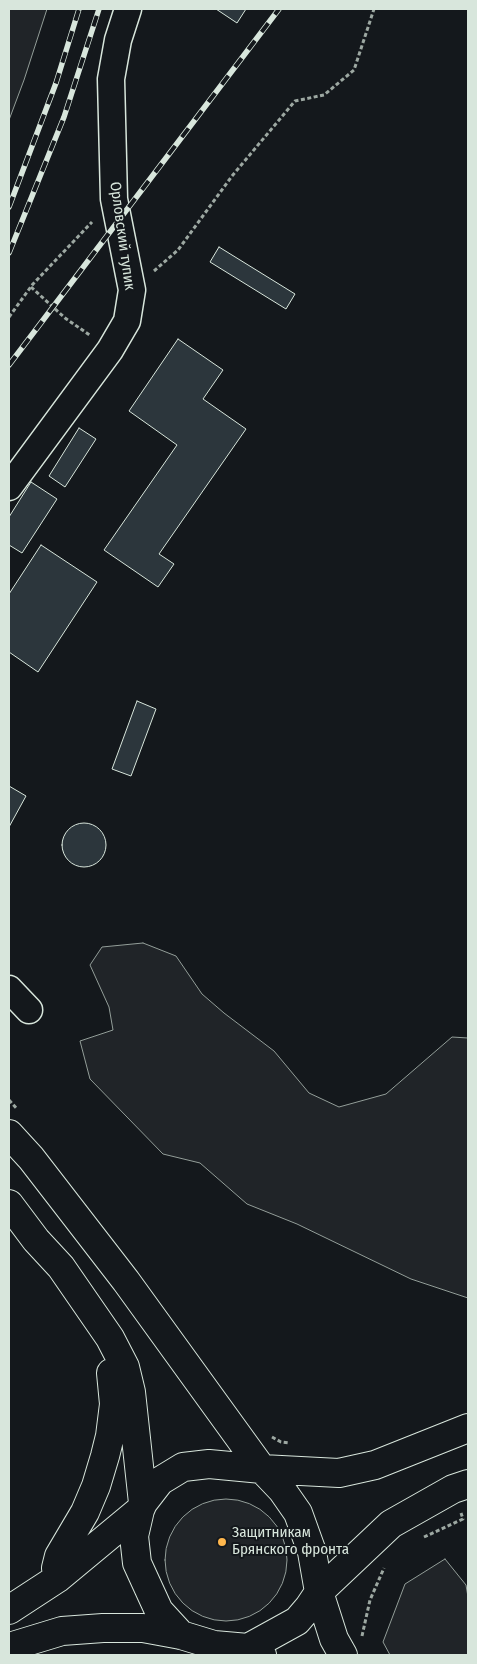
<!DOCTYPE html>
<html>
<head>
<meta charset="utf-8">
<style>
	body { margin:0 }
	#map { position:relative; width:477px; height:1664px; overflow:hidden; background:#14181c; font-family:"Fira Sans Condensed",sans-serif }
	canvas { display:block }
	.frame { position:absolute; inset:0; border:10px solid #d8e6dc; pointer-events:none }
</style>
</head>
<body>
<div id="map">
<canvas width="477" height="1664"></canvas>
<div class="frame"></div>
</div>
<script>
const g = document.querySelector('canvas').getContext('2d');
g.lineJoin = 'round';
function fill(path, color) { g.fillStyle = color; g.fill(path, 'evenodd'); }
const poly = rows => new Path2D(rows.map(r => 'M' + r).join(''));
function trace(path, color, width, dash) { g.strokeStyle = color; g.lineWidth = width; g.lineCap = dash ? 'butt' : 'round'; g.setLineDash(dash || []); g.stroke(path); }
function label(font, color, halo, rows, align = 'center') {
  g.font = font + ' "Fira Sans Condensed",sans-serif'; g.lineWidth = 4; g.setLineDash([]); g.textBaseline = 'middle'; g.strokeStyle = halo; g.fillStyle = color; for (const [text, x, y, turn = 0] of rows) {
    g.save(); g.translate(x, y); g.rotate((+turn || 0) * Math.PI / 180); g.textAlign = isNaN(turn) ? turn : align; if (halo) g.strokeText(text, 0, 0); g.fillText(text, 0, 0); g.restore();
  }
}
const green = poly([
	[9,9,47,9,24,80,9,120,9,9],
	[143,943,176,956,202,994,224,1013,274,1051,309,1093,339,1107,386,1094,452,1037,468,1038,468,1298,411,1279,297,1224,247,1204,200,1163,163,1154,90,1079,80,1041,113,1030,109,1007,90,965,102,947,143,943],
	'165 1560a61 61 0 1 1 122 0a61 61 0 1 1-122 0Z',
	[445,1559,466,1585,468,1597,468,1655,390,1655,383,1642,405,1584,445,1559]
]);
fill(green, '#202428');
trace(green, '#939e99', 1);
const building = poly([
	[216,9,246,9,237,23,216,9],
	[219,247,295,294,286,309,210,262,219,247],
	[178,339,223,370,203,399,246,429,159,554,174,564,158,587,104,550,177,445,129,411,178,339],
	[79,428,96,439,65,487,49,476,79,428],
	[31,482,57,499,22,553,9,545,9,517,31,482],
	[41,545,97,582,38,672,9,652,9,594,41,545],
	[137,701,156,709,131,776,112,769,137,701],
	[9,786,26,796,9,827,9,786],
	'62 845a22 22 0 1 1 44 0a22 22 0 1 1-44 0Z'
]);
fill(building, '#2c363c');
trace(building, '#d8e6dc', 1);
const minor = poly([
	[9,487,110,350,127,321,132,290,114,199,111,79,118,40,128,9],
	[9,989,29,1010]
]);
const major = poly([
	[9,1134,31,1158,126,1281,262,1469,282,1490,298,1513,312,1552,319,1592,334,1639,343,1655],
	[9,1204,36,1240,61,1267,110,1338,125,1367,131,1392,143,1503],
	[58,1578,56,1568,59,1556,85,1512,96,1486,105,1456,110,1436,114,1404,111,1373],
	[9,1610,58,1578,140,1510],
	[181,1635,159,1611,137,1563,134,1536,140,1510,143,1503,160,1481,183,1467,209,1464,262,1469,339,1473,375,1465,468,1428],
	[248,1648,297,1621,309,1607,319,1592,391,1524,453,1489,468,1484],
	[9,1649,16,1645,62,1631,103,1628,143,1628,181,1635,214,1645,248,1648,262,1655]
]);
trace(minor, '#d8e6dc', 29);
trace(major, '#d8e6dc', 30);
trace(poly([
	[154,271,178,250,232,176,295,101,324,95,354,70,374,9],
	[31,287,65,318,91,336],
	[9,317,33,284,92,222],
	[9,1100,17,1109],
	[272,1437,281,1442,289,1443],
	[424,1537,463,1519,461,1513],
	[362,1636,370,1600,384,1568]
]), '#9da8a2', 3, [4, 2.5]);
trace(minor, '#14181c', 26);
trace(major, '#14181c', 28);
const rail = poly([
	[9,207,56,83,79,9],
	[9,253,64,117,99,9],
	[9,365,279,9]
]);
trace(rail, '#d8e6dc', 5.5);
trace(rail, '#14181c', 4, [11]);
for (const [x, y, r, color] of [
	[222,1542,5,"#ffb74d"]
]) { const dot = new Path2D(); dot.arc(x, y, r, 0, 2 * Math.PI); g.fillStyle = color; g.fill(dot); trace(dot, '#14181c', 2); }
label('15px', '#d8e6dc', '#14181c', [
	["Орловский тупик",122,236,82]
]);
label('15px', '#d8e6dc', '#14181c', [
	["Защитникам",232,1533],
	["Брянского фронта",232,1550]
], 'left');
</script>
</body>
</html>
